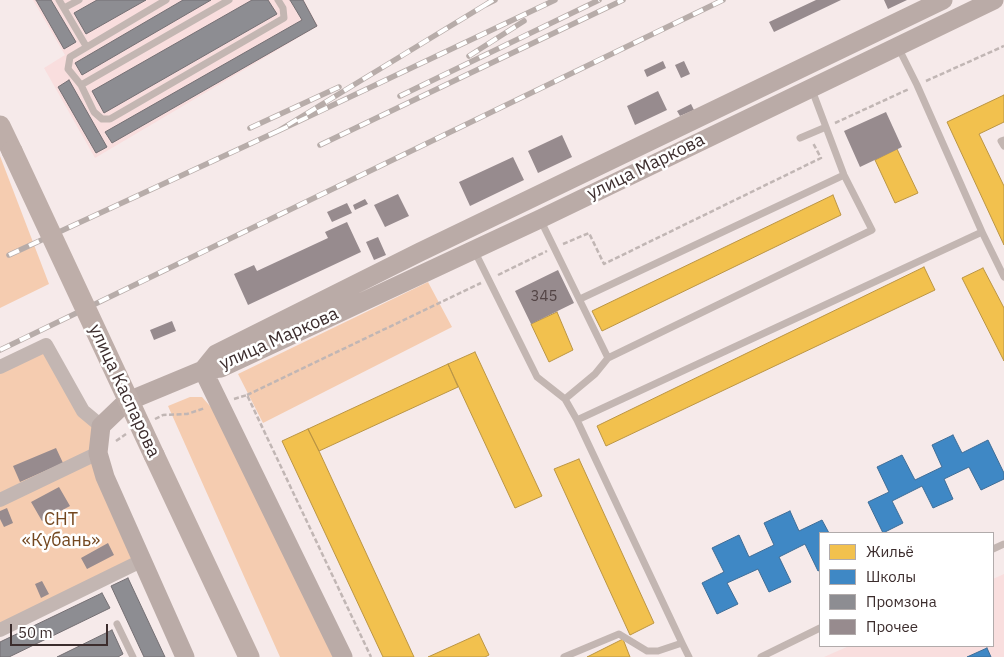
<!DOCTYPE html>
<html>
<head>
<meta charset="utf-8">
<style>
	body { margin:0 }
	#map { position:relative; width:1004px; height:657px; overflow:hidden; background:#f6eaea; font-family:"IBM Plex Sans",sans-serif }
	canvas { display:block }
	.legend { position:absolute; left:819px; top:532px; width:175px; height:115px; box-sizing:border-box; background:#fff; border:1px solid #b1abab; margin:0; padding:6px 9px; list-style:none; font-size:15px; color:#3c2d2d }
	.legend li { display:flex; align-items:center; gap:10px; height:25px }
	.legend b { width:25px; border:1px solid #b1abab }
	.scale { position:absolute; left:10px; top:624px; width:98px; height:22px; box-sizing:border-box; border:2px solid #3c2d2d; border-top:0; padding-left:6px; font-size:15px; line-height:18px; white-space:nowrap; color:#3c2d2d; -webkit-text-stroke:4px #fff; paint-order:stroke }
</style>
</head>
<body>
<div id="map">
<canvas width="1004" height="657"></canvas>
<ul class="legend">
<li><b style="height:14px;background:#f2c14e"></b>Жильё</li>
<li><b style="height:14px;background:#3f88c5"></b>Школы</li>
<li><b style="height:14px;background:#8d8d92"></b>Промзона</li>
<li><b style="height:14px;background:#978b8e"></b>Прочее</li>
</ul>
<div class="scale">50 m</div>
</div>
<script>
const g = document.querySelector('canvas').getContext('2d');
g.lineJoin = 'round';
function fill(path, color) { g.fillStyle = color; g.fill(path, 'evenodd'); }
const poly = rows => new Path2D(rows.map(r => 'M' + r).join(''));
function trace(path, color, width, dash) { g.strokeStyle = color; g.lineWidth = width; g.lineCap = dash ? 'butt' : 'round'; g.setLineDash(dash || []); g.stroke(path); }
function label(font, color, halo, rows, align = 'center') {
  g.font = font + ' "IBM Plex Sans",sans-serif'; g.lineWidth = 5; g.setLineDash([]); g.textBaseline = 'middle'; g.strokeStyle = halo; g.fillStyle = color; for (const [text, x, y, turn = 0] of rows) {
    g.save(); g.translate(x, y); g.rotate((+turn || 0) * Math.PI / 180); g.textAlign = isNaN(turn) ? turn : align; if (halo) g.strokeText(text, 0, 0); g.fillText(text, 0, 0); g.restore();
  }
}
fill(poly([
	[33,0,304,0,318,26,95,158,44,68,65,55],
	[1004,574,1004,657,824,657,849,646,993,646,993,579]
]), '#f9dede');
fill(poly([
	[0,156,49,284,0,308],
	[428,282,452,327,263,423,238,374],
	[46,345,101,426,98,453,141,561,0,630,0,367],
	[190,397,202,397,217,414,333,657,280,657,168,406]
]), '#f5ccb0');
const homes = poly([
	[1004,95,1004,122,979,134,1004,186,1004,245,947,122,1004,95],
	[897,149,918,193,895,203,875,160,897,149],
	[833,195,841,215,602,331,592,311,833,195],
	[924,267,935,290,606,446,597,426,924,267],
	[983,268,1004,308,1004,361,962,278,983,268],
	[557,312,573,350,549,362,531,324,557,312],
	[475,352,542,496,515,508,448,364,475,352],
	[448,364,458,387,319,451,308,429,448,364],
	[308,429,319,451,414,657,383,657,282,441,308,429],
	[579,459,654,623,630,635,554,469,579,459],
	[479,634,489,655,485,657,428,657,479,634],
	[623,639,630,657,587,657,623,639]
]);
fill(homes, '#f2c14e');
trace(homes, '#bb9544', 1);
const schools = poly([
	[953,435,962,453,988,440,1004,473,1004,479,981,490,969,467,944,479,953,499,933,508,922,486,892,501,903,523,883,533,868,502,889,492,877,467,902,455,915,480,942,467,932,445,953,435],
	[790,511,799,531,822,520,829,533,820,533,820,570,818,571,805,544,779,557,791,582,769,592,758,569,727,583,738,604,717,614,702,583,724,572,712,548,739,535,749,557,774,545,764,523,790,511],
	[987,648,991,657,967,657,987,648]
]);
fill(schools, '#3f88c5');
trace(schools, '#3e6d97', 1);
const industry = poly([
	[36,0,51,0,76,42,64,49,36,0],
	[97,0,146,0,86,34,74,13,97,0],
	[183,0,211,0,82,75,75,63,183,0],
	[252,0,268,0,277,14,104,113,92,91,252,0],
	[290,0,303,0,317,26,112,143,105,132,302,20,290,0],
	[69,80,107,147,96,153,58,87,69,80],
	[128,578,165,657,144,657,111,586,128,578],
	[102,593,110,608,9,657,0,657,0,642,102,593],
	[112,630,123,654,118,657,57,657,112,630]
]);
fill(industry, '#8d8d92');
trace(industry, '#757074', 1);
fill(poly([
	[816,0,841,0,774,32,769,22],
	[884,0,907,0,888,9],
	[663,61,666,68,647,77,644,70],
	[684,61,690,74,681,78,675,65],
	[658,91,667,110,635,125,627,106],
	[691,104,694,110,680,116,677,111],
	[886,112,902,147,860,167,844,131],
	[562,135,572,157,538,173,528,151],
	[513,157,524,180,470,206,459,182],
	[398,194,409,216,385,227,374,205],
	[365,199,368,204,355,210,353,205],
	[347,203,352,213,332,222,327,212],
	[347,222,361,252,248,305,234,274,254,265,257,271,328,238,325,232],
	[378,237,386,255,374,260,366,242],
	[558,270,574,303,531,324,515,291],
	[172,321,176,331,154,340,150,330],
	[56,448,63,463,20,482,13,466],
	[59,487,70,506,42,521,31,502],
	[7,508,13,523,4,527,0,519,0,511],
	[108,543,114,555,87,569,81,558],
	[42,581,49,594,41,598,35,584]
]), '#978b8e');
trace(poly([
	[926,81,1004,46],
	[835,123,909,89],
	[563,244,589,233,604,264,821,158,813,143],
	[498,275,547,251],
	[247,395,481,283],
	[234,399,247,395,371,657],
	[155,419,163,415,187,414,205,408],
	[116,441,126,434]
]), '#c1b6b4', 2.5, [5, 2.5]);
trace(poly([
	[59,0,86,46],
	[166,0,70,57,68,69,81,85,229,0],
	[64,8,79,0],
	[81,85,94,112,102,119,110,119,284,18,283,8,278,0],
	[800,138,826,127],
	[1004,140,1001,141,1004,146],
	[540,219,608,358,595,374,565,399,577,420,682,643],
	[982,232,1004,277],
	[474,250,537,377,565,399],
	[580,299,844,175],
	[608,358,872,230,844,175,812,90],
	[577,420,982,232,917,85,898,47],
	[993,549,1004,544],
	[117,624,133,657],
	[564,657,619,634,647,651,658,651,682,643,689,657],
	[761,657,820,628]
]), '#c3b6b2', 7);
trace(poly([
	[0,367,46,345,83,411,101,426],
	[0,500,98,453],
	[0,630,141,561]
]), '#c3b6b2', 14);
trace(poly([
	[203,370,216,354,420,252,943,0],
	[203,370,343,657],
	[185,657,105,477,98,453,101,426,126,402,203,370,221,368,540,219,994,0]
]), '#baaba7', 19);
trace(poly([
	[0,126,12,151],
	[154,455,249,657]
]), '#beaea9', 21);
const rail = poly([
	[493,0,485,5,495,0],
	[485,5,278,131,555,0],
	[469,56,524,21],
	[400,96,599,0],
	[250,128,339,87],
	[320,145,623,0],
	[9,255,278,131],
	[0,350,723,0]
]);
trace(rail, '#b7aca9', 5.5);
trace(rail, '#fff', 4, [11]);
trace(poly([
	[12,151,154,455]
]), '#beaea9', 21);
label('15px', '#534445', null, [
	["345",544,297]
]);
label('18px', '#3c2d2d', '#fff', [
	["улица Маркова",646,167,-26],
	["улица Маркова",279,339,-24],
	["улица Каспарова",124,391,65]
]);
label('18px', '#744820', '#fff', [
	["СНТ",61,520],
	["«Кубань»",61,541]
]);
</script>
</body>
</html>
